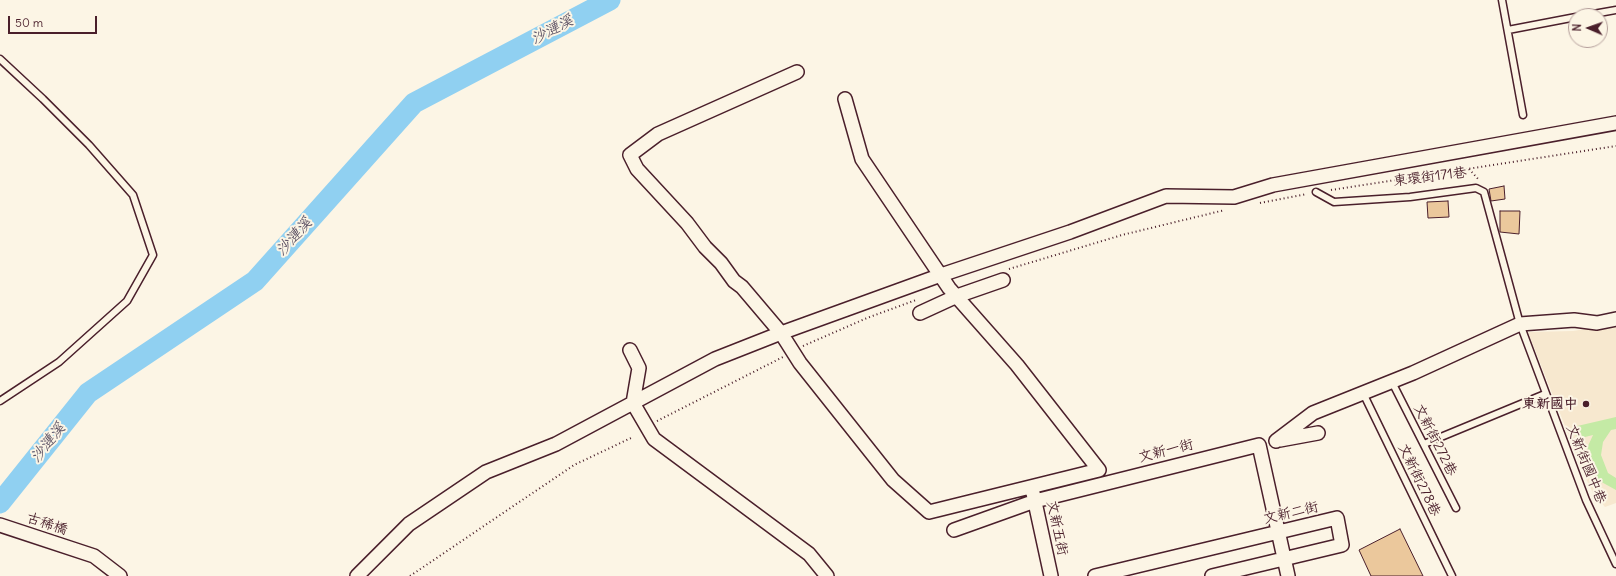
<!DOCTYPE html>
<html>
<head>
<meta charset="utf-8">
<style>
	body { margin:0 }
	#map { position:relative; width:1616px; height:576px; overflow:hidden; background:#fcf5e5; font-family:Delius,sans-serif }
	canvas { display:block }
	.north { position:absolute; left:1568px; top:8px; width:40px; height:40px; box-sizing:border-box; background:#fcf5e5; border:1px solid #b59f9b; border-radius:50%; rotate:272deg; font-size:11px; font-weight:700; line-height:16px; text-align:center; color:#4a1f2b }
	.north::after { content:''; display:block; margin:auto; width:14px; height:18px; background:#4a1f2b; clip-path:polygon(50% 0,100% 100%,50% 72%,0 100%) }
	.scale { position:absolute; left:8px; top:16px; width:89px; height:18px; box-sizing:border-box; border:2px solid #4a1f2b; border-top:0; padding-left:5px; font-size:12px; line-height:14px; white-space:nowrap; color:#4a1f2b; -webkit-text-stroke:3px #fcf5e5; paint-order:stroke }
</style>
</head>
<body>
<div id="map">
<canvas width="1616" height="576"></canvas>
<div class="north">N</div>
<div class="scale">50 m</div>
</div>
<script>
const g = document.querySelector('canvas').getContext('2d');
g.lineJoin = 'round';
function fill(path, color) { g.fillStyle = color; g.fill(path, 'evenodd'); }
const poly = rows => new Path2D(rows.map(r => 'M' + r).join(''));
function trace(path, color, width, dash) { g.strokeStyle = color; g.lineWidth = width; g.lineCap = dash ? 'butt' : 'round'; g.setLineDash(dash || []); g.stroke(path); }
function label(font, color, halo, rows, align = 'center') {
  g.font = font + ' Delius,"LXGW WenKai TC",sans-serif'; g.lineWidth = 4; g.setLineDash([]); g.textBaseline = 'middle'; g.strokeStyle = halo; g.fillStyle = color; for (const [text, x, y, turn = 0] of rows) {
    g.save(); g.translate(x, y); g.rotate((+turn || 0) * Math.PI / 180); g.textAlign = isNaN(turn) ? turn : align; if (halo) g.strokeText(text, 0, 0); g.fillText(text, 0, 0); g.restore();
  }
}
fill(poly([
	[1616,324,1616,503,1605,507,1593,493,1585,477,1528,332,1573,331]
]), '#f7e8cf');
fill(poly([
	[1616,417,1616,429,1611,430,1603,442,1601,455,1608,473,1616,478,1616,490,1596,479,1590,469,1587,459,1588,446,1593,435,1577,439,1573,427]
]), '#c4eaa5');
trace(poly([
	[0,503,88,393,255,281,414,103,610,0]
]), '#90d0f1', 21);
const building = poly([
	[1504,186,1505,199,1491,201,1489,189,1504,186],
	[1448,201,1449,217,1428,218,1427,202,1448,201],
	[1500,211,1520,211,1519,234,1500,232,1500,211],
	[1400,529,1423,576,1371,576,1359,550,1400,529]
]);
fill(building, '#ebc89c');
trace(building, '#4a1f2b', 1);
const lane = poly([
	[1502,0,1523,115],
	[1582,16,1616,10],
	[1508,30,1576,17],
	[0,59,43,99,89,145,133,195,153,255,127,301,59,362,0,401],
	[1316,192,1334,202,1410,197,1476,188,1484,192,1520,324,1586,500,1616,564],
	[1392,382,1456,508],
	[1364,395,1452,576],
	[1424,444,1545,394]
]);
const street = poly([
	[797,72,658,134,630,155,637,169,687,223,705,247,721,263,734,281,742,287,781,333,800,363,893,480,929,512,1099,470,1017,365,949,288,862,159,845,99],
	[920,313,957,296,1003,280],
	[630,350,639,368,633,403,654,439,809,554,827,576],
	[1280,440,1318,433],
	[1276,441,1313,413,1413,373,1520,324,1574,320,1597,323,1616,319],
	[1033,493,1051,576],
	[0,525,94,556,120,576],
	[954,530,1035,501,1259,445,1288,576],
	[357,576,409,524,486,472,556,444,715,359,781,333,941,275,1070,232,1166,196,1234,197,1273,185,1616,123],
	[1095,576,1337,518,1342,545,1212,576]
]);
trace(lane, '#4a1f2b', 9);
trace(street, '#4a1f2b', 16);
trace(poly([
	[1469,169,1479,180],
	[1331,190,1616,146],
	[1260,203,1307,194],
	[1009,269,1122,235,1225,210],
	[803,346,867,318,916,300],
	[657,421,783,357],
	[410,576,574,465,631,438]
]), '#4a1f2b', 2, [1, 3]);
trace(lane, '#fcf5e5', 6);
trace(street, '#fcf5e5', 13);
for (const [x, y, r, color] of [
	[1586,404,4,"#4a1f2b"]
]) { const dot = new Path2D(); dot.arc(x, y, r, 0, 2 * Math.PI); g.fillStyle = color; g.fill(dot); trace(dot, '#fcf5e5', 1.5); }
label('14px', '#4a1f2b', '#fcf5e5', [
	["東環街171巷",1430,177,-7],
	["文新街272巷",1435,440,63],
	["文新一街",1166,451,-14],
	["文新街國中巷",1586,464,68],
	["文新街278巷",1419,480,64],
	["文新二街",1291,513,-13],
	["古稀橋",47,524,18],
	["文新五街",1057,528,78]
]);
label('bold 14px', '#4a1f2b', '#fcf5e5', [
	["東新國中",1578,404]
], 'right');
label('italic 15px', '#5f5466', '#fcf5e5', [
	["沙漣溪",552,30,-28],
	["沙漣溪",294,237,-48],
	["沙漣溪",48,443,-51]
]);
</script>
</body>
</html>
